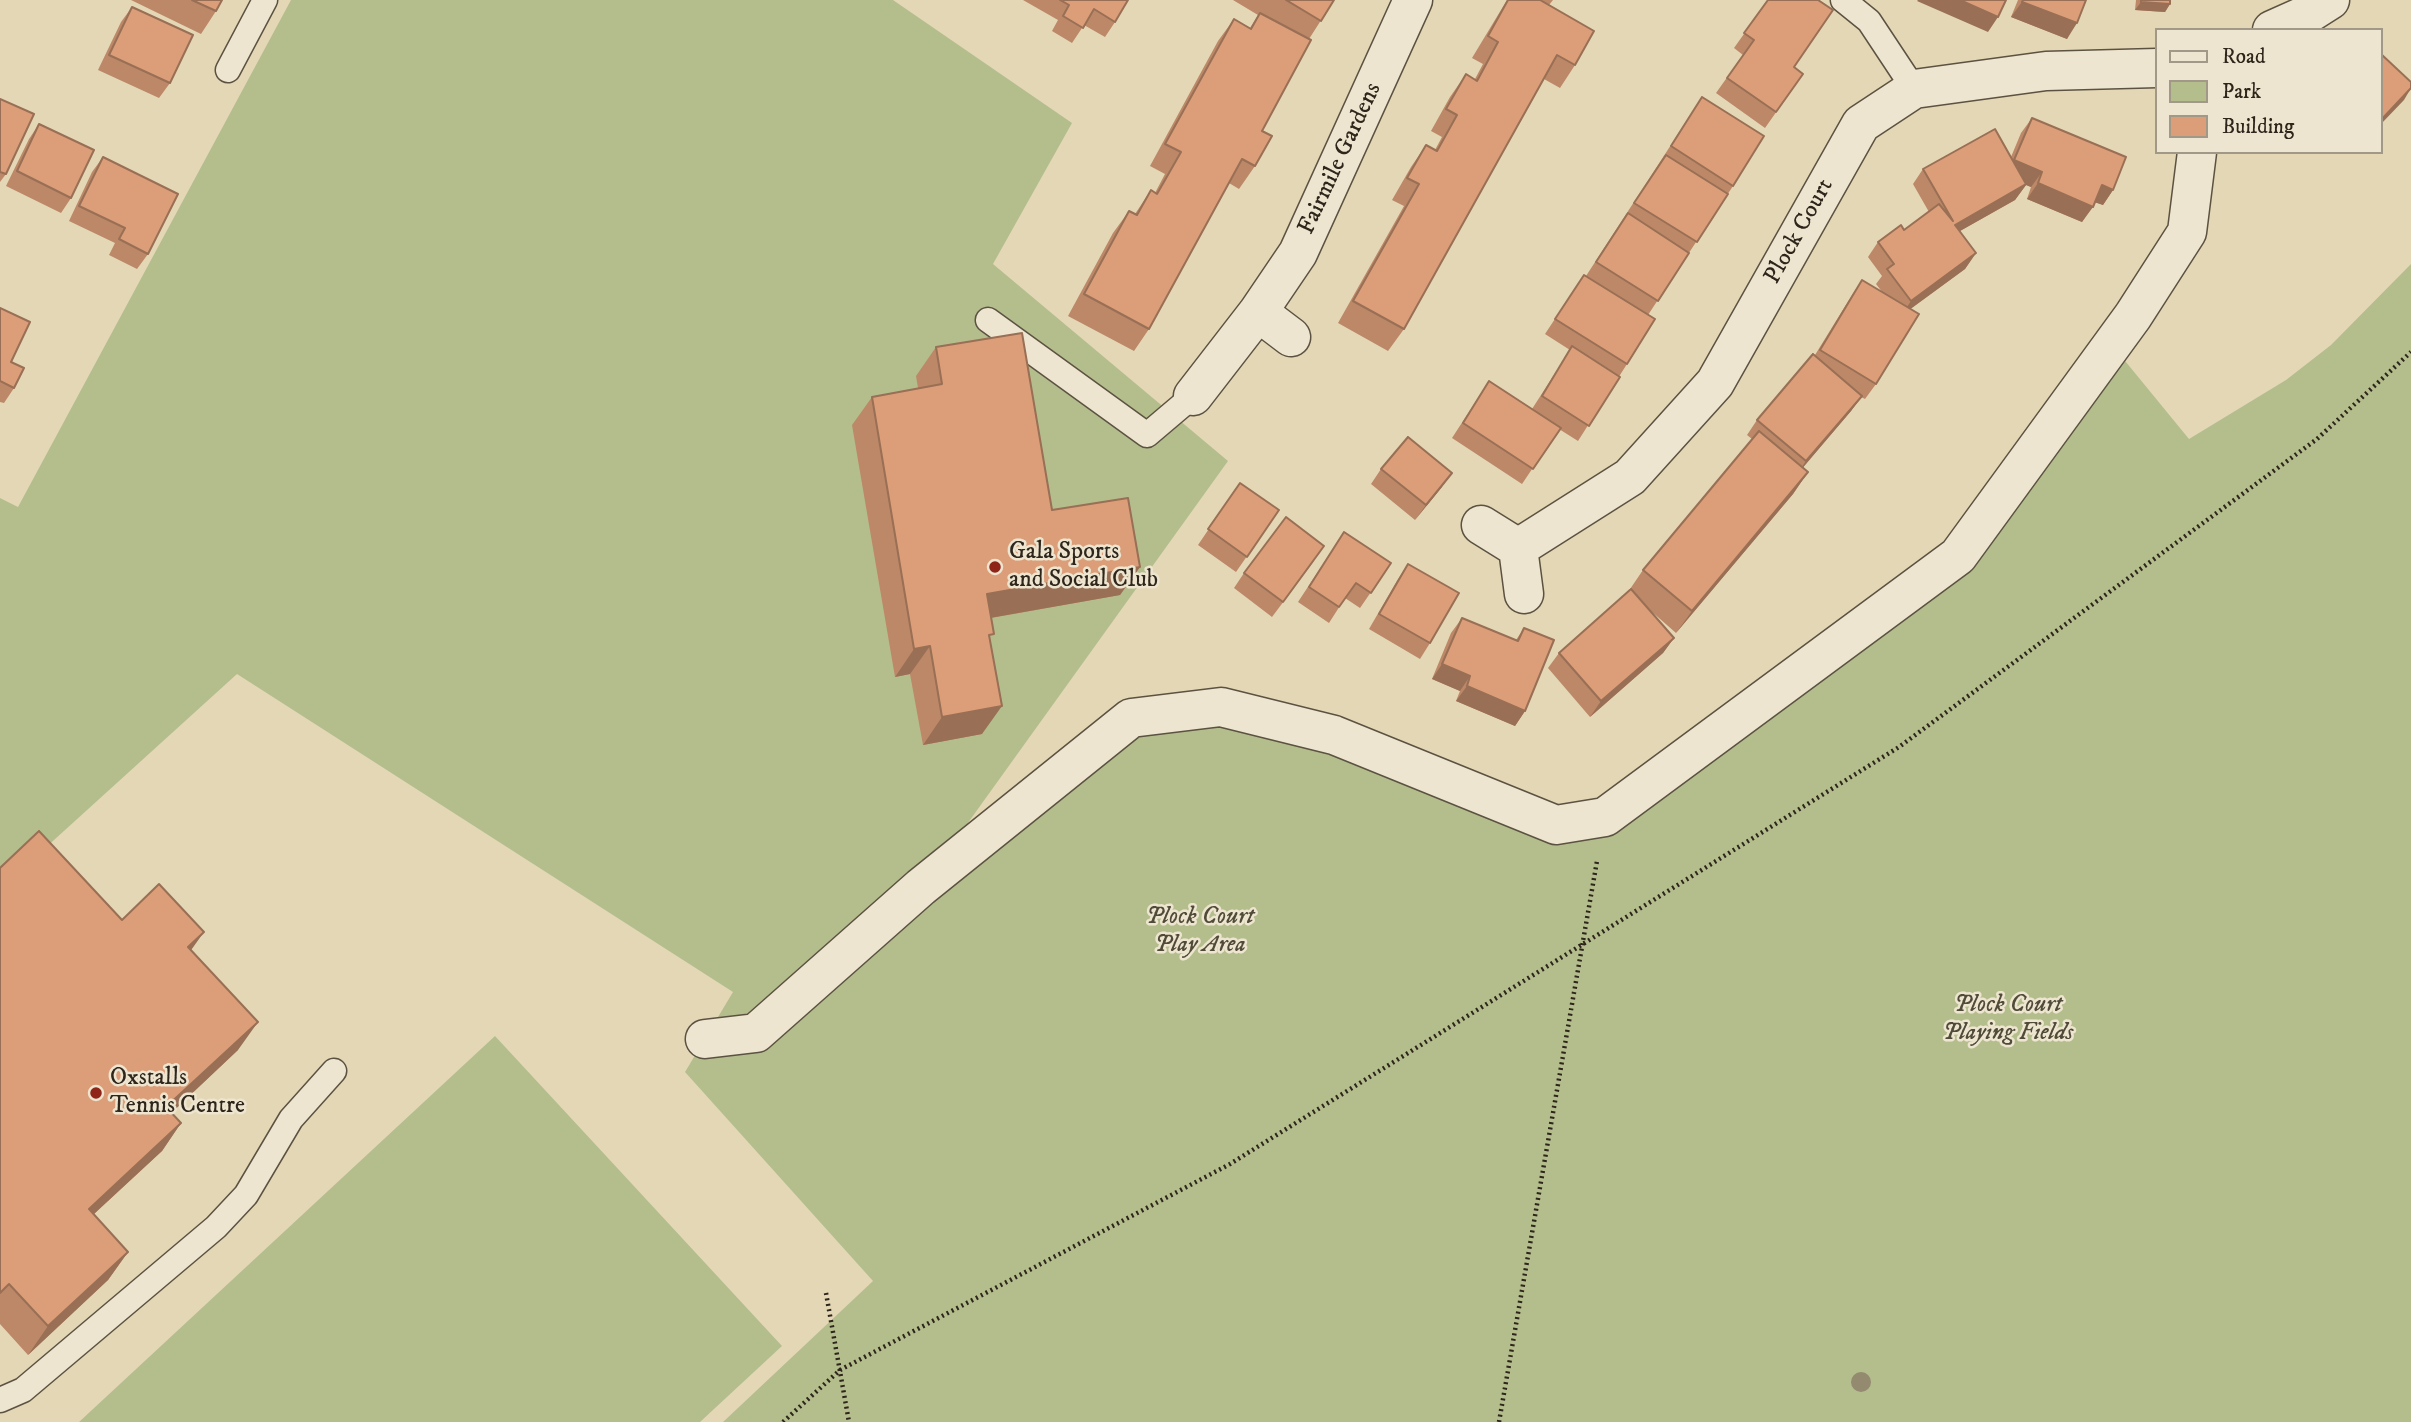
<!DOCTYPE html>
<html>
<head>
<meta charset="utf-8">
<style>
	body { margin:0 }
	#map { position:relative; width:2411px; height:1422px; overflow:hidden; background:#e4d7b5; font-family:"IM FELL DW Pica",serif }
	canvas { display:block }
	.legend { position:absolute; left:2155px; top:28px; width:228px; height:126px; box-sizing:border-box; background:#ede5cf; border:2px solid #a19887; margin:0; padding:9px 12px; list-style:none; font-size:21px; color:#2e251b }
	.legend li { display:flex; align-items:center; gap:14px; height:35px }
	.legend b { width:35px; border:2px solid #a19887 }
</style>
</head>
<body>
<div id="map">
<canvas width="2411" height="1422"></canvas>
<ul class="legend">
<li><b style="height:9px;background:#ede5cf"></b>Road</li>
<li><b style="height:19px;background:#b4be8d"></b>Park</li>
<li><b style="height:19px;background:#db9e79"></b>Building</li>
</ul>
</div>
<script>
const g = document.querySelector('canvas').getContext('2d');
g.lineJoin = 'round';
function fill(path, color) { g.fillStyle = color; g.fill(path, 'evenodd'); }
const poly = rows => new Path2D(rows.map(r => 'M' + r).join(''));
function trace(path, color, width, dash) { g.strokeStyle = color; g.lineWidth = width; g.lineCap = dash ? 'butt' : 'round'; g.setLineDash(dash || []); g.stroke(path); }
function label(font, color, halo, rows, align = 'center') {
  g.font = font + ' "IM FELL DW Pica",serif'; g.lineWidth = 5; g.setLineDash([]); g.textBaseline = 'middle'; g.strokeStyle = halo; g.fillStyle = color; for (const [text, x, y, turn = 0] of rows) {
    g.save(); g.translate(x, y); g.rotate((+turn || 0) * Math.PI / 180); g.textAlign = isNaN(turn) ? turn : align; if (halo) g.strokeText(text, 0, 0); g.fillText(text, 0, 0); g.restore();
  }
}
fill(poly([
	[291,0,893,0,1072,123,993,264,1228,461,924,884,1131,718,1221,707,1556,825,1605,817,1958,556,2112,345,2189,439,2286,380,2331,345,2411,264,2411,1422,723,1422,873,1281,685,1072,733,992,237,674,0,889,0,498,18,507],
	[495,1036,782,1346,700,1422,79,1422]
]), '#b4be8d');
const service = poly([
	[1843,0,1869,21,1914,89],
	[228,70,265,0],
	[988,320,1147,435,1193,396],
	[0,1400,23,1390,216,1227,246,1195,291,1119,334,1071]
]);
const minor = poly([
	[2272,30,2308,14,2330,0],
	[1258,312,1291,337],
	[1193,396,1258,312,1298,253,1413,0],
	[1481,525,1518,548],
	[1524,594,1518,548,1630,477,1715,383,1861,124,1914,89,2046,71,2157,68],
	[705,1039,756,1033,921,887,1131,718,1221,707,1334,735,1556,825,1605,817,1958,556,2133,316,2187,232,2197,152]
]);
trace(service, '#5c5242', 27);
trace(minor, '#5c5242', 41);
trace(poly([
	[826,1293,849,1422],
	[783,1422,840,1370,1230,1164,1899,747,2317,439,2411,352],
	[1499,1422,1597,861]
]), '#2e251b', 4.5, [2, 3.5]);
trace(service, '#ede5cf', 24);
trace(minor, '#ede5cf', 38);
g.fillStyle = '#938a70';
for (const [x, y] of [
	[1861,1382]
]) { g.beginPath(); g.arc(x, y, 10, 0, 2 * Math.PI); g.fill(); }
fill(poly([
	[131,0,222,0,216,11,201,34],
	[1023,0,1128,0,1115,22,1105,37,1084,25,1072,43,1052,31,1058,20],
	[1233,0,1334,0,1309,39,1262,131,1255,166,1239,189,1229,183,1149,329,1134,351,1068,316,1113,233,1129,211,1135,214,1151,190,1155,193,1165,174,1150,166,1218,41,1234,19,1250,28,1258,15],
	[1507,0,1553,0,1549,5,1575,65,1560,88,1544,79,1404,329,1388,351,1338,323,1404,206,1392,200,1411,167,1426,145,1435,150,1442,137,1431,131,1450,97,1466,74,1475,79,1483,64,1472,58],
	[1768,0,1794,67,1803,74,1765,128,1716,93,1743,55,1734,48],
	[2018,0,2086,0,2067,39,2011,17],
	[2136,0,2170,0,2170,4,2165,12,2135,10],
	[132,7,170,83,159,98,98,70,121,22],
	[1702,97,1733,186,1648,315,1627,364,1578,441,1559,429,1522,484,1452,438,1489,381,1532,409,1570,350,1545,334,1584,275,1586,276],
	[0,99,6,174,0,182],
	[2032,118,2113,190,2103,205,2095,202,2082,222,2027,199,2031,187,2026,185,2015,200,1960,231,1976,253,1965,269,1910,309,1876,384,1865,399,1861,397,1851,411,1803,467,1808,472,1793,494,1676,633,1651,611,1674,638,1663,653,1590,717,1548,668,1559,653,1628,592,1643,570,1752,439,1747,435,1757,420,1815,355,1852,295,1862,280,1883,293,1876,284,1882,276,1868,257,1878,242,1904,230,1929,212,1913,184,1923,169,2011,157,2021,133],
	[39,124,71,198,61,213,6,186,29,139],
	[103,157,148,254,137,269,109,255,115,243,69,221,92,172],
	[0,308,11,362,14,388,4,403,0,402],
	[936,347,1052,510,1140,567,1120,595,991,618,982,734,923,745,910,674,895,677,852,425,872,397,918,388,916,376],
	[1381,469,1452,473,1441,488,1415,520,1371,484],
	[1240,483,1279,510,1236,572,1198,545],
	[1344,532,1391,563,1360,608,1345,598,1329,623,1298,602],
	[1314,561,1272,617,1234,588,1244,573],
	[1408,564,1430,643,1420,659,1369,629,1398,579],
	[1462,618,1516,640,1524,628,1525,711,1515,726,1456,701,1460,691,1432,679,1451,633],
	[0,868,191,950,238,1050,171,1113,181,1123,162,1151,94,1214,128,1252,108,1280,28,1355,0,1324]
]), '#bc8868');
fill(poly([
	[1918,0,1960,0,1998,17,1988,32,1917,1],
	[2022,2,2077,23,2067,39,2011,17],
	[2141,2,2170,4,2165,12,2135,10],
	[2411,88,2404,100,2381,124,2381,120],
	[2014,160,2042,172,2031,187,2026,185,2015,200,1944,240,1955,225,2003,176],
	[2038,183,2093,207,2082,222,2027,199],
	[2102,185,2113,190,2103,205,2091,201],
	[1976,253,1965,269,1901,316,1911,301],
	[1862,396,1851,411,1795,477,1806,461],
	[1808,472,1793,494,1676,633,1692,611],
	[1452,473,1441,488,1415,520,1426,505],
	[1140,567,1120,595,967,622,987,594],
	[1674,638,1663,653,1590,717,1601,701],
	[930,646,910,674,895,677,914,649],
	[1442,664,1470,676,1460,691,1432,679],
	[1467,686,1525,711,1515,726,1456,701],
	[1002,706,982,734,923,745,942,717],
	[204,932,184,960,188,947],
	[258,1022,238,1050,147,1136,166,1107],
	[181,1123,162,1151,69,1237,89,1209],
	[128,1252,108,1280,28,1355,48,1326]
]), '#996f55');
const building = poly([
	[192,0,222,0,216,11,192,0],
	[1060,0,1128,0,1115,22,1094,9,1083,28,1063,16,1069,5,1060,0],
	[1286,0,1334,0,1321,21,1286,0],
	[1508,0,1540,0,1594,31,1575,65,1557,55,1404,329,1353,301,1419,184,1407,178,1426,145,1437,151,1457,115,1446,109,1466,74,1477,81,1498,42,1488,36,1508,0],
	[1768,0,1818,0,1833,10,1794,67,1803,74,1776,112,1727,78,1754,40,1744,33,1768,0],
	[1960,0,2006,0,1998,17,1960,0],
	[2023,0,2086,0,2077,23,2022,2,2023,0],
	[2141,0,2170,0,2170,4,2141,2,2141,0],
	[132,7,193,35,170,83,109,55,132,7],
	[1260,13,1311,40,1262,131,1272,136,1255,166,1242,159,1149,329,1084,294,1129,211,1137,215,1151,190,1157,194,1181,152,1165,144,1234,19,1251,29,1260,13],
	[2381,54,2411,82,2411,88,2381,120,2381,54],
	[1702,97,1764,136,1733,186,1671,146,1702,97],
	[0,99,34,114,6,174,0,172,0,99],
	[2032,118,2126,157,2113,190,2102,185,2093,207,2038,183,2042,172,2014,160,2032,118],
	[39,124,94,150,71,198,17,171,39,124],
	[1995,129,2026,184,1955,225,1976,253,1911,301,1887,269,1894,264,1878,242,1901,225,1904,230,1939,204,1953,221,1923,169,1995,129],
	[1666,155,1728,194,1697,242,1634,203,1666,155],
	[103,157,178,194,148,254,119,239,125,228,79,206,103,157],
	[1628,213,1689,253,1658,301,1596,262,1628,213],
	[1584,275,1655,319,1627,364,1555,319,1584,275],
	[1862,280,1919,314,1876,384,1820,350,1862,280],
	[0,308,30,322,11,362,24,368,14,388,0,381,0,308],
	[1022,333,1052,510,1128,498,1140,567,987,594,994,634,989,635,1002,706,942,717,930,646,914,649,872,397,942,384,936,347,1022,333],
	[1572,346,1620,377,1589,426,1542,396,1572,346],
	[1813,354,1862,396,1806,461,1757,420,1813,354],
	[1489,381,1561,428,1533,469,1463,423,1489,381],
	[1759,431,1808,472,1692,611,1643,570,1759,431],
	[1408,437,1452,473,1426,505,1381,469,1408,437],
	[1240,483,1279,510,1247,557,1208,529,1240,483],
	[1286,517,1324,546,1283,602,1244,573,1286,517],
	[1344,532,1391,563,1371,593,1356,583,1339,607,1309,587,1344,532],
	[1408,564,1459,593,1430,643,1379,614,1408,564],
	[1631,589,1674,638,1601,701,1559,653,1631,589],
	[1462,618,1518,641,1524,628,1554,640,1525,711,1467,686,1470,676,1442,664,1462,618],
	[39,831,122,920,159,884,204,932,188,947,258,1022,166,1107,181,1123,89,1209,128,1252,48,1326,9,1284,0,1293,0,868,39,831]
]);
fill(building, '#db9e79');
trace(building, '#996f55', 2);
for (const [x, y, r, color] of [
	[995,567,7,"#8f2418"],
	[96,1093,7,"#8f2418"]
]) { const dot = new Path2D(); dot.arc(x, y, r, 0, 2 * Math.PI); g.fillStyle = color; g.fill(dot); trace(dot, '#ede5cf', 2.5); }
label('24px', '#2e251b', '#ede5cf', [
	["Fairmile Gardens",1341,159,-65],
	["Plock Court",1800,232,-61]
]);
label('24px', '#2e251b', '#ede5cf', [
	["Gala Sports",1009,553],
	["and Social Club",1009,581],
	["Oxstalls",110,1079],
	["Tennis Centre",110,1107]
], 'left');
label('italic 24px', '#504b38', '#ede5cf', [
	["Plock Court",1200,918],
	["Play Area",1200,946],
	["Plock Court",2008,1006],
	["Playing Fields",2008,1034]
]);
</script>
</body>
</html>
